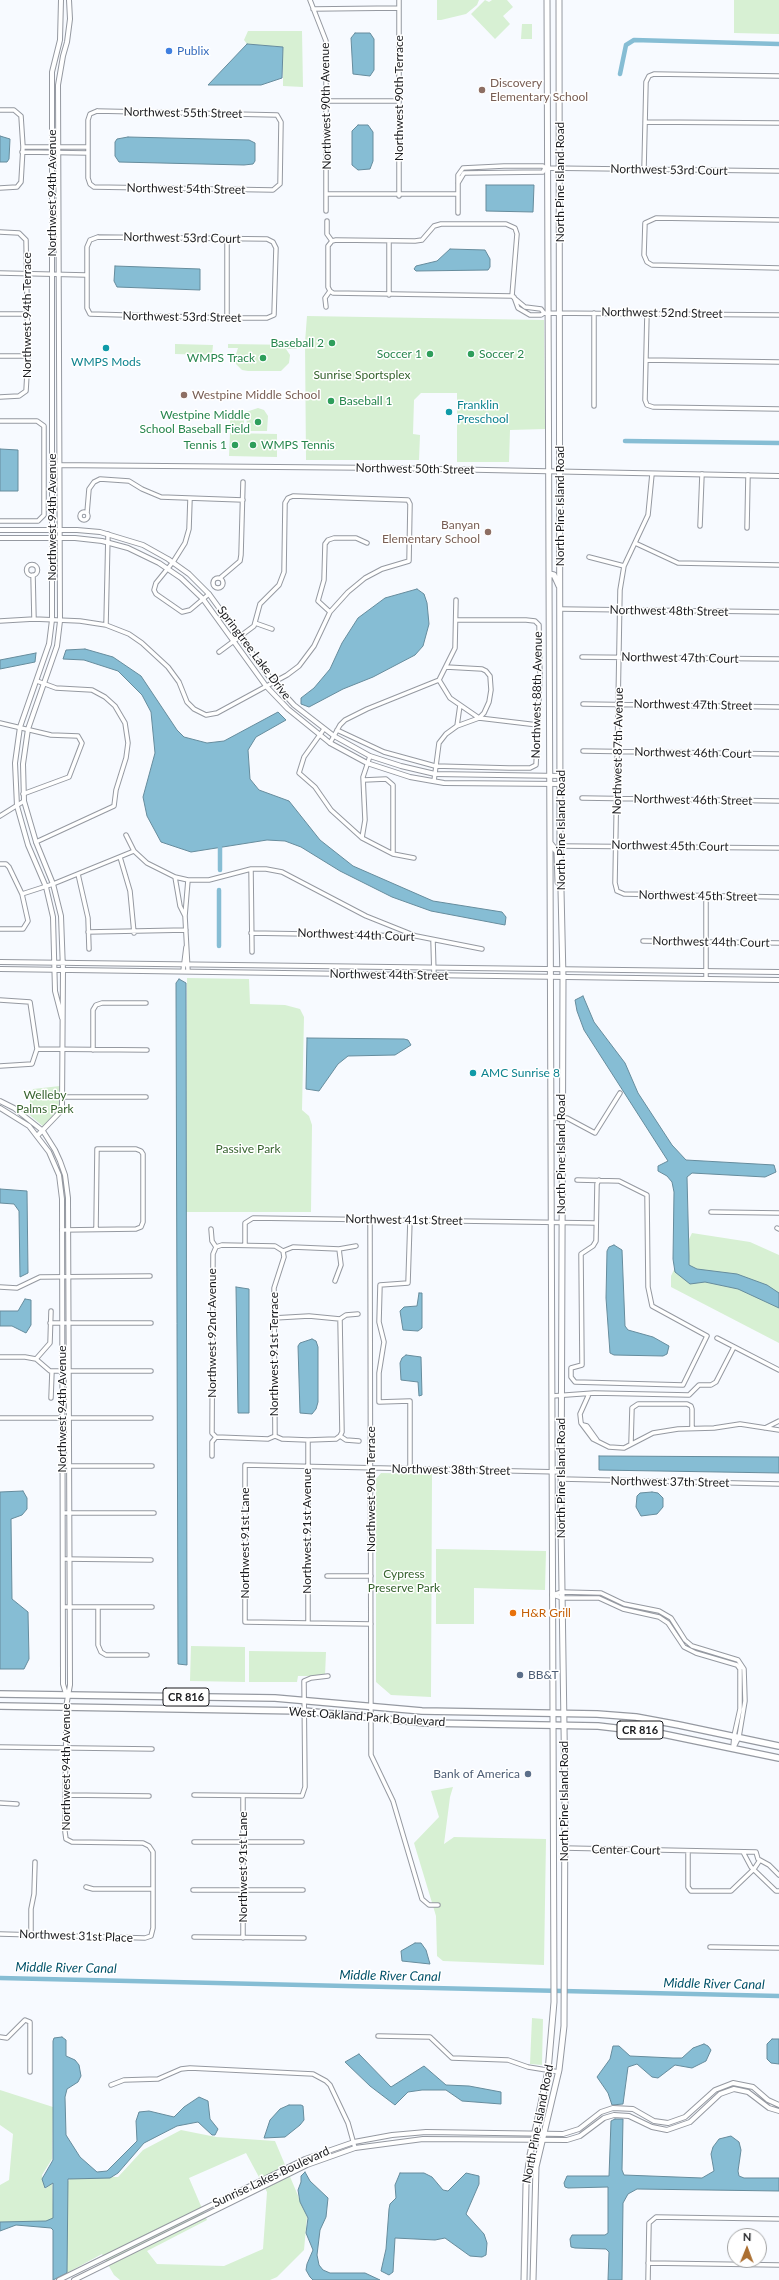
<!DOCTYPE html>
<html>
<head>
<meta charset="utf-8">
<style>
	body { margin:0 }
	#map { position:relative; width:779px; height:2280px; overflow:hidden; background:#f7faff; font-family:Lato,sans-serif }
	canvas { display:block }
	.north { position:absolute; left:727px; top:2228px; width:40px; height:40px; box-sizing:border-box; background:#fff; border:1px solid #a3a4a5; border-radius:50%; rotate:1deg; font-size:11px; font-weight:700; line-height:16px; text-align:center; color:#1a1b1e }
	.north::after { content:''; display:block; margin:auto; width:14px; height:18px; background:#ab6f31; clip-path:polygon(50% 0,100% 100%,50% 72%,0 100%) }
</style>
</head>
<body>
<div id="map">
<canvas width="779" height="2280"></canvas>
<div class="north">N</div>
</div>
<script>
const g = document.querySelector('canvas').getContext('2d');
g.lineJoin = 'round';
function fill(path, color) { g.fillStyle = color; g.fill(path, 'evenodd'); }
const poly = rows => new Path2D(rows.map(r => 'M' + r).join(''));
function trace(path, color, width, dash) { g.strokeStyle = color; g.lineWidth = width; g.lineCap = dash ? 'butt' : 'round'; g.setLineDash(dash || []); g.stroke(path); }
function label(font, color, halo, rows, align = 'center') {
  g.font = font + ' Lato,sans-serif'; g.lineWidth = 3; g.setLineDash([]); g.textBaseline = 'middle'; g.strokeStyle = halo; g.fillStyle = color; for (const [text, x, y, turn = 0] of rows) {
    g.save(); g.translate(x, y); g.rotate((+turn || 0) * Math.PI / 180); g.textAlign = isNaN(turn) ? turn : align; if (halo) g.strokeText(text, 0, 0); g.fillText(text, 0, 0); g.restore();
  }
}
fill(poly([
	[437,0,479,0,477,5,466,14,441,20,437,20],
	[485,0,489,2,492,0,507,0,513,7,503,16,510,24,495,39,471,14],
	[734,0,779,0,779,34,734,33],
	[522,24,532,24,532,39,521,39],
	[248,31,302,31,303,87,283,86,283,47,247,44,244,40],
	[307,316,544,320,545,429,510,430,509,462,457,462,457,393,421,393,414,400,413,434,420,435,419,460,306,460,305,342],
	[175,344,213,345,212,355,175,354],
	[228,344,297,345,297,349,286,349,290,355,289,363,281,371,248,371,242,370,236,364,235,357,238,348,228,348],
	[258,408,264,410,268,416,267,431,250,431,247,427,246,412],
	[230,414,244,414,244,430,230,430],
	[230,433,277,434,277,457,229,456],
	[187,978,249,979,250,1004,285,1005,300,1009,304,1017,302,1110,309,1116,312,1125,311,1212,186,1212],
	[60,1086,61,1102,56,1113,44,1127,27,1113,33,1089],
	[692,1233,750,1242,779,1255,779,1343,671,1287,671,1276],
	[381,1473,432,1474,431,1697,391,1695,376,1682,376,1479],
	[436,1549,546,1551,545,1590,474,1588,474,1624,436,1624],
	[191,1646,245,1647,245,1682,190,1681],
	[249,1651,326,1652,325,1676,298,1676,297,1682,249,1682],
	[453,1787,450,1797,444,1844,454,1837,546,1839,544,1965,443,1961,437,1956,436,1916,414,1843,439,1817,431,1791],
	[532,2018,543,2019,542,2065,530,2064],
	[0,2090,53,2107,52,2159,42,2175,45,2189,52,2183,53,2205,71,2177,118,2177,143,2150,181,2130,216,2137,275,2141,307,2217,304,2250,277,2277,270,2280,120,2280,114,2275,102,2254,67,2273,66,2209,54,2222,0,2224,0,2185,9,2180,13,2134,0,2125],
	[246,2153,267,2192,263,2249,224,2266,157,2264,147,2251,207,2220,189,2178]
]), '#d7f0d3');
const water = poly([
	[355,33,370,33,374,39,374,70,370,76,353,74,351,38,355,33],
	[247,44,283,47,282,78,261,85,208,85,247,44],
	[358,125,368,125,373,132,373,161,370,169,358,170,352,165,352,131,358,125],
	[0,136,10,139,9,159,7,162,0,162,0,136],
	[128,137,249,140,255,143,255,161,253,164,244,165,119,162,115,156,115,142,117,139,128,137],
	[486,185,534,185,533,212,486,211,486,185],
	[450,249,485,250,490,259,490,267,488,270,416,271,414,269,416,266,437,261,450,249],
	[115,266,200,269,200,290,117,287,114,281,115,266],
	[0,449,18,450,18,491,0,491,0,449],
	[417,589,424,594,427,603,429,624,423,646,415,655,373,677,343,689,309,707,301,704,301,698,314,688,330,669,342,643,358,618,385,598,417,589],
	[85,649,113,657,141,676,177,730,184,737,207,743,224,741,278,712,286,720,256,737,248,750,250,779,259,790,289,801,320,840,353,866,433,901,502,912,506,917,505,925,431,911,392,897,340,871,301,847,285,841,267,840,191,852,161,842,147,816,143,797,155,753,151,712,142,695,118,671,84,660,63,659,66,650,85,649],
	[36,653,35,662,0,669,0,660,36,653],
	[179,979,186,983,187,1665,178,1664,176,983,179,979],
	[583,996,594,1022,625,1063,638,1093,672,1145,686,1160,774,1165,776,1172,765,1177,692,1173,687,1177,689,1256,689,1265,697,1269,737,1274,767,1285,779,1293,779,1308,738,1289,705,1282,690,1284,675,1272,673,1259,674,1192,672,1182,667,1176,658,1171,658,1166,668,1161,584,1030,577,1011,575,1000,583,996],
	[307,1038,404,1039,408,1040,411,1045,395,1055,348,1056,338,1064,319,1091,306,1089,307,1038],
	[0,1189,27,1191,28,1273,20,1277,19,1211,14,1204,0,1203,0,1189],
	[614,1245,622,1250,625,1326,628,1330,653,1337,669,1346,667,1354,663,1356,614,1355,610,1353,606,1298,607,1251,609,1247,614,1245],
	[236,1287,249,1289,249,1413,238,1413,236,1287],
	[419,1293,422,1293,422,1328,418,1331,403,1330,400,1311,404,1307,417,1306,419,1293],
	[25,1299,31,1300,31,1325,26,1333,12,1326,0,1326,0,1311,18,1311,25,1299],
	[312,1339,316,1341,318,1347,318,1402,316,1409,312,1414,300,1413,298,1346,300,1343,312,1339],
	[406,1355,421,1357,422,1395,419,1396,418,1382,401,1380,400,1363,402,1358,406,1355],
	[599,1456,779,1457,779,1473,599,1470,599,1456],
	[23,1491,27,1498,27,1509,22,1515,11,1519,12,1599,28,1612,29,1659,24,1669,0,1669,0,1492,23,1491],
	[652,1492,658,1493,663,1498,663,1507,657,1514,641,1516,636,1507,637,1496,640,1493,652,1492],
	[415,1943,421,1943,426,1950,430,1964,402,1961,401,1951,415,1943],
	[62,2037,66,2040,66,2056,75,2060,79,2065,81,2076,78,2082,67,2089,65,2097,66,2135,80,2157,97,2172,107,2171,137,2141,136,2121,139,2112,149,2111,174,2117,184,2107,199,2097,208,2101,210,2119,218,2129,215,2135,212,2135,198,2122,177,2126,144,2143,118,2173,110,2178,68,2179,67,2273,53,2280,53,2230,51,2228,16,2225,0,2231,0,2222,46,2221,53,2218,53,2183,45,2188,42,2179,53,2160,53,2041,54,2038,62,2037],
	[772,2039,779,2039,779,2064,771,2063,767,2059,767,2044,772,2039],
	[704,2044,708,2046,711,2050,706,2061,692,2068,675,2065,658,2078,652,2077,637,2064,628,2067,623,2104,612,2105,608,2093,597,2077,610,2059,613,2046,619,2046,630,2056,673,2058,682,2058,693,2048,704,2044],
	[359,2054,391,2087,424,2066,446,2085,469,2086,501,2092,501,2104,462,2101,446,2090,422,2090,408,2092,395,2105,370,2086,345,2062,359,2054],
	[289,2105,301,2105,303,2106,304,2120,300,2125,285,2137,264,2138,270,2120,280,2109,289,2105],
	[615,2119,623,2119,622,2170,624,2175,702,2178,714,2171,711,2154,713,2147,719,2139,731,2136,739,2142,741,2150,738,2171,739,2176,744,2178,779,2178,779,2191,637,2189,628,2194,623,2203,622,2280,608,2280,609,2252,606,2249,575,2248,571,2247,570,2239,572,2235,605,2235,608,2233,608,2187,568,2188,565,2187,564,2183,567,2176,609,2176,611,2121,615,2119],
	[305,2172,310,2181,328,2198,326,2217,320,2230,317,2255,319,2265,323,2270,330,2273,365,2273,380,2280,313,2280,310,2277,306,2270,307,2264,313,2250,306,2233,308,2218,300,2202,298,2190,301,2182,301,2176,305,2172],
	[400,2173,424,2173,432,2177,443,2190,448,2191,466,2173,479,2176,479,2184,466,2214,484,2234,487,2243,486,2255,482,2257,470,2256,445,2238,435,2240,395,2238,393,2272,389,2275,381,2271,386,2249,389,2209,390,2204,396,2198,395,2185,400,2173]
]);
fill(water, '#86bdd4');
trace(water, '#668c9d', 1);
trace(poly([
	[620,74,626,45,634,40,779,44],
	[625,441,779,443],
	[220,870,220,847],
	[219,946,219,890],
	[0,1978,779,1996]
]), '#86bdd4', 4.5);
const minor = poly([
	[310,0,326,41,326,211],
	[313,9,399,8],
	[327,101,399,101],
	[0,110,14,110,21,116,23,147,21,182,17,187,0,188],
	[97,111,277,115,281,122,280,184,273,190,94,187,90,184,88,178,88,120,90,114,97,111],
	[645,122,779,123],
	[23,147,88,147],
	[22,152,88,153],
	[545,168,779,171],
	[644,169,646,82,649,76,654,74,779,76],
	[327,194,458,194],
	[399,196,399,0],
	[458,213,458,175,463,168,504,166,543,166,545,168,543,172,464,173,458,183],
	[779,220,656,218,645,223,644,255,647,262,652,265,779,268],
	[327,221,327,234,332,241],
	[0,232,19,233,26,240,28,356,26,391,19,396,0,397],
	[98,237,267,239,273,242,276,248,274,315,267,318,227,318,90,314,87,308,87,247,90,240,98,237],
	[227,239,227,318],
	[332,241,336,240,415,241,422,240,434,226,441,224,506,224,515,228,517,234,512,296],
	[0,273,86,275],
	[330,291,333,293,512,296],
	[389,295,389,241],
	[513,297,525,307,541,309,544,313],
	[514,297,518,308,530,315,541,315,544,313,779,315],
	[326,307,325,298,330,291,328,287,328,246,332,241],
	[647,313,645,400,647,405,653,407,779,409],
	[0,314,27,314],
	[0,356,28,356],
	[646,360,779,362],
	[594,406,594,313],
	[0,421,37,421,44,426,44,515,38,521,0,521],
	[652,474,648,515,624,566,620,590,615,883,617,891,624,894,779,897],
	[190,499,189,529,185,543,173,562,156,583,154,590,156,594,182,612,190,610,209,594],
	'80 516a4 4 0 1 1 8 0a4 4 0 1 1-8 0Z',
	[87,513,89,489,94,482,100,479,129,481,142,489,161,497,243,500],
	[700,526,702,474],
	[747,528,748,475],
	[635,543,678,563,779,565],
	[589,557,624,566],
	'26.5 570a5.5 5.5 0 1 1 11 0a5.5 5.5 0 1 1-11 0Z',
	[33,575,34,619],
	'213 583a5 5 0 1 1 10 0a5 5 0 1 1-10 0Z',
	[220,578,240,561,241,555,243,482],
	[560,609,779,612],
	[330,612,318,601,324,580,325,544,328,540,334,538,356,538,367,543],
	[0,621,34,619,80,621,106,625,129,634,142,643,168,667,179,682,187,702,194,709,206,715,217,713,287,675,299,666,314,646,330,612,348,592,365,578,382,569,409,561,410,504,408,500,293,496,288,498,285,503,284,572,279,585,260,604,254,626,219,652],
	[255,623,272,629],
	[106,625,108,534],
	[582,657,779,659],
	[439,680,450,698,479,718,538,725],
	[583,704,779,707],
	[0,723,51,735,78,736,82,743,69,777,23,794],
	[457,726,460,705],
	[324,729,304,757,299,773,315,787,331,810,362,838,393,854,414,858],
	[337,730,384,752,435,766,509,768,530,768,536,765,540,675,539,625,535,621,526,620,456,620],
	[330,743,340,725,345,720,367,709,439,680,455,648,456,600],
	[583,751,779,754],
	[364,780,386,779,393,785,393,854],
	[434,781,439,743,446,734,457,726,479,718,484,713,489,702,491,690,490,676,486,671,482,669,446,667],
	[582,798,779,801],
	[0,816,24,801],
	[126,835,134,851,147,863,175,877,188,880,209,880,251,869,266,869,282,872,366,916,416,936],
	[362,838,365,820,363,777,370,756],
	[36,842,114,806,116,790,126,758,128,743,125,723,115,706,105,697,92,690,56,688,37,681],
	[560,846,779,848],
	[120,857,130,891,134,933],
	[0,864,6,864,9,867,22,894,28,921,23,929,0,929],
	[251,869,252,952],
	[78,874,88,918,89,949],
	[175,877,180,906,185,916],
	[188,880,185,916,188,971],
	[22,894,53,884,134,851],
	[88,932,186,930],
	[251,933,416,936,482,949],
	[433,940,434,975],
	[643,941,779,943],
	[183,971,186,947],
	[706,979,706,896],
	[0,1000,30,1002,37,1049],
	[93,1050,93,1010,96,1005,102,1003,146,1003],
	[0,1066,32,1064,37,1049,147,1050],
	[63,1097,146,1097],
	[552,1118,567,1118,595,1133,620,1093],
	[577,1180,619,1181,647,1195,648,1287,652,1306,707,1336,683,1385,575,1382,571,1377,571,1368,582,1365,581,1254,593,1246,596,1241,597,1184,599,1180],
	[711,1212,779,1213],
	[370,1219,371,1755,393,1801,422,1899,429,1905,438,1905],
	[410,1220,408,1283,380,1285,379,1322,384,1342,379,1373,379,1402,410,1401,410,1469],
	[777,1228,779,1229],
	[211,1229,212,1241,216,1247,213,1254,212,1433,216,1437],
	[62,1230,136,1229,141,1227,143,1222,143,1154,141,1151,136,1149,97,1149,96,1229],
	[245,1245,245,1223,253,1218,595,1223],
	[216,1247,222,1245,275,1246,283,1251],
	[339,1249,356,1246],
	[283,1251,293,1247,339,1249,341,1265,335,1281],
	[0,1287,17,1288,40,1277,150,1276],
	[274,1318,309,1316,340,1319],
	[340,1319,346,1315,358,1314],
	[50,1323,151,1323],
	[717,1338,779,1370],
	[0,1357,25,1357,36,1359,50,1371,151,1371],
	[36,1359,50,1343,51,1311],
	[589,1394,580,1414,581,1423,593,1439,609,1447,624,1448,653,1433,678,1429,714,1428,740,1424,779,1430],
	[552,1396,594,1393,689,1395,699,1385,711,1385,716,1382,734,1347],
	[51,1398,52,1371],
	[0,1418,151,1418],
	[583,1425,587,1426,597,1440],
	[765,1428,779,1421],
	[275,1436,274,1288,284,1257,283,1251],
	[340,1436,342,1432,340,1319],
	[340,1436,346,1440,359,1441],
	[216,1437,268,1439,275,1436,282,1439,308,1440,336,1439,340,1436],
	[308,1440,308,1622],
	[631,1443,632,1408,638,1404,687,1404,691,1406,692,1409,692,1427],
	[212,1456,212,1442,216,1437],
	[63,1466,152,1466],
	[561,1479,779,1484],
	[63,1513,154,1513],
	[63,1559,151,1560],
	[327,1576,371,1576],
	[552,1595,562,1592,601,1593,624,1604,659,1611,671,1618,685,1640,692,1646,738,1660,744,1669,745,1701,739,1737,733,1749],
	[553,1595,562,1598,599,1598,623,1609,659,1617,668,1623,684,1647,696,1653,737,1665,740,1669,740,1709,734,1736,733,1747],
	[63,1607,152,1607],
	[98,1608,98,1645,101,1652,106,1655,147,1655],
	[371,1624,245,1622,245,1465,561,1472],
	[0,1747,152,1749],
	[65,1795,149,1796],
	[194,1795,302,1796,305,1787,304,1681,311,1678,328,1676],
	[243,1796,243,1938],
	[0,1803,17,1804],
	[194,1842,302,1842],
	[564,1848,756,1852,758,1859,769,1865,779,1875],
	[688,1851,688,1887,691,1891,731,1891,754,1869,760,1860],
	[743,1852,751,1867,776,1891,779,1891],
	[86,1887,93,1889,153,1889],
	[193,1890,303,1890],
	[0,1934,145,1938,151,1936,153,1928,153,1852,149,1846,143,1843,72,1842,66,1839,65,1832,66,1707],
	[31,1935,31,1909,34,1894,35,1862],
	[194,1937,304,1938],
	[710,1947,779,1948],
	[378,2036,430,2037,452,2058,508,2060,528,2067,559,2072],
	[0,2037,7,2038,25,2020,30,2022,30,2072],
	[111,2085,124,2080,158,2079,181,2069,190,2068,313,2074,326,2081,330,2085,348,2123,355,2148],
	[648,2263,779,2265],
	[648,2280,649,2223,656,2217,779,2219]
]);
const tertiary = poly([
	[61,0,60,40,52,72,52,620,49,644,20,727,15,763,17,806,28,845,46,887,53,917,55,991,62,1018],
	[52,465,389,468,779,476],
	[0,530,77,530,100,532,143,545,168,559,189,574,209,594,273,682,294,705,334,736,370,756,401,766,435,774,561,776],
	[0,538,75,538,102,541,128,548,159,563,181,578,203,599,266,686,288,709,330,743,367,763,410,777,444,783,561,784],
	[0,962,779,972],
	[0,969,779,980],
	[0,1101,14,1108,43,1131,55,1150,60,1161,65,1175,68,1198,70,1685,66,1707],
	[0,1108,29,1126,49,1152,59,1175,62,1199,63,1684,66,1694],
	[38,1135,59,1113,62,1106,63,970,61,916,53,884,36,842,24,801,23,764,28,729,57,646,60,621,58,85,63,56,67,42,70,19,69,0],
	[59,2280,305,2159,354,2142,392,2135,426,2132,563,2134,579,2129,601,2112,613,2108,633,2109,654,2121,668,2123,685,2117,715,2090,733,2083,753,2087,768,2100,779,2105],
	[74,2280,307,2165,355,2148,423,2139,567,2140,580,2136,604,2118,614,2115,629,2116,652,2127,667,2130,690,2122,720,2094,734,2089,748,2092,769,2108,779,2111]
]);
const secondary = poly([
	[550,574,554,575,559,586],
	[551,844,557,852,558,882],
	[524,2280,526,2185,530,2155,548,2071,554,2002,547,0],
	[533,2280,536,2167,559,2070,564,2026,565,1795,561,1523,563,978,560,846,559,0]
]);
const primary = poly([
	[0,1694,275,1698,422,1711,597,1714,636,1717,679,1725,779,1746],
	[0,1706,304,1711,426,1723,598,1726,658,1733,779,1758]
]);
trace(minor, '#9599a1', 5.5);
trace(tertiary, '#9599a1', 6);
trace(secondary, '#9599a1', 7);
trace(primary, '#9599a1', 8);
trace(minor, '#fff', 3.5);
trace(tertiary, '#fff', 4);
trace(secondary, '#fff', 5);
trace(primary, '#fff', 5.5);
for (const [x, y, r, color] of [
	[169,51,4,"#3f7fe0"],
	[482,90,4,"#8d6e63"],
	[332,343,4,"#2e9e5b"],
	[106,348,4,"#0f9aa8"],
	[430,354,4,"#2e9e5b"],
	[471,354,4,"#2e9e5b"],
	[263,358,4,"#2e9e5b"],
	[184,395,4,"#8d6e63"],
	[331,401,4,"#2e9e5b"],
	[449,412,4,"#0f9aa8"],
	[258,422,4,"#2e9e5b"],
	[235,445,4,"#2e9e5b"],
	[253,445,4,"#2e9e5b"],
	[488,532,4,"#8d6e63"],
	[473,1073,4,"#0f9aa8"],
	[513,1613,4,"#e8710a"],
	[520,1675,4,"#5c6f8a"],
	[528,1774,4,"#5c6f8a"]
]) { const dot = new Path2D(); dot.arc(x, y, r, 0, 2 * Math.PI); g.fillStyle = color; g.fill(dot); trace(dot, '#fff', 1.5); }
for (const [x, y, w] of [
	[186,1697,46],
	[640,1730,46]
]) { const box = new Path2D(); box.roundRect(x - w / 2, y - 9, w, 18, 3); g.fillStyle = '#fff'; g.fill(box); trace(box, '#1a1b1e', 1); }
label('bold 11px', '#1a1b1e', null, [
	["CR 816",186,1697],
	["CR 816",640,1730]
]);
label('12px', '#366cbe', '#fff', [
	["Publix",177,51]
], 'left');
label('12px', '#785e54', '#fff', [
	["Discovery",490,83],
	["Elementary School",490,97],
	["Westpine Middle School",192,395],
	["Banyan",480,525,"right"],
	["Elementary School",480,539,"right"]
], 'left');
label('12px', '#1a1b1e', '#fff', [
	["Northwest 90th Terrace",399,98,-90],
	["Northwest 90th Avenue",326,106,-91],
	["Northwest 55th Street",183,113,1],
	["Northwest 53rd Court",669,170,1],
	["North Pine Island Road",560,182,-90],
	["Northwest 54th Street",186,189,1],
	["Northwest 94th Avenue",52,193,-90],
	["Northwest 53rd Court",182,238,1],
	["Northwest 52nd Street",662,313,1],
	["Northwest 94th Terrace",27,315,-90],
	["Northwest 53rd Street",182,317,1],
	["Northwest 50th Street",415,469,1],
	["North Pine Island Road",560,506,-90],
	["Northwest 94th Avenue",52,517,-90],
	["Northwest 48th Street",669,611,1],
	["Springtree Lake Drive",254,653,53],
	["Northwest 47th Court",680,658,1],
	["Northwest 88th Avenue",537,695,-89],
	["Northwest 47th Street",693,705,1],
	["Northwest 87th Avenue",618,751,-89],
	["Northwest 46th Court",693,753,1],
	["Northwest 46th Street",693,800,1],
	["North Pine Island Road",561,830,-90],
	["Northwest 45th Court",670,846,1],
	["Northwest 45th Street",698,896,1],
	["Northwest 44th Court",356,935,2],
	["Northwest 44th Court",711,942,1],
	["Northwest 44th Street",389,975,1],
	["North Pine Island Road",561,1154,-90],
	["Northwest 41st Street",404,1220,1],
	["Northwest 92nd Avenue",212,1333,-90],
	["Northwest 91st Terrace",274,1354,-90],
	["Northwest 94th Avenue",62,1409,-90],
	["Northwest 38th Street",451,1470,1],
	["North Pine Island Road",561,1478,-90],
	["Northwest 37th Street",670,1482,1],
	["Northwest 90th Terrace",371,1489,-90],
	["Northwest 91st Avenue",307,1531,-90],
	["Northwest 91st Lane",245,1543,-90],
	["West Oakland Park Boulevard",367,1717,4],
	["Northwest 94th Avenue",66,1767,-90],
	["North Pine Island Road",564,1801,-90],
	["Center Court",626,1850,1],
	["Northwest 91st Lane",243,1867,-90],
	["Northwest 31st Place",76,1936,2],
	["North Pine Island Road",538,2124,-79],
	["Sunrise Lakes Boulevard",271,2177,-25]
]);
label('12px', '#27864d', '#fff', [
	["Baseball 2",324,343],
	["Soccer 1",422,354],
	["Soccer 2",479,354,"left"],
	["WMPS Track",255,358],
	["Baseball 1",339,401,"left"],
	["Westpine Middle",250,415],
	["School Baseball Field",250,429],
	["Tennis 1",227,445],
	["WMPS Tennis",261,445,"left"]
], 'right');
label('12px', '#0d838f', '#fff', [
	["WMPS Mods",106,362,"center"],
	["Franklin",457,405],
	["Preschool",457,419],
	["AMC Sunrise 8",481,1073]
], 'left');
label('12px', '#36632e', '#fff', [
	["Sunrise Sportsplex",362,375],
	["Welleby",45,1095],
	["Palms Park",45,1109],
	["Passive Park",248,1149],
	["Cypress",404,1574],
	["Preserve Park",404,1588]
]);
label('12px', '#c56008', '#fff', [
	["H&R Grill",521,1613]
], 'left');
label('12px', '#4e5e75', '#fff', [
	["BB&T",528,1675],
	["Bank of America",520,1774,"right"]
], 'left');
label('italic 13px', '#015169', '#fff', [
	["Middle River Canal",66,1968,1],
	["Middle River Canal",390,1976,1],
	["Middle River Canal",714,1984,1]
]);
</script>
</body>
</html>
